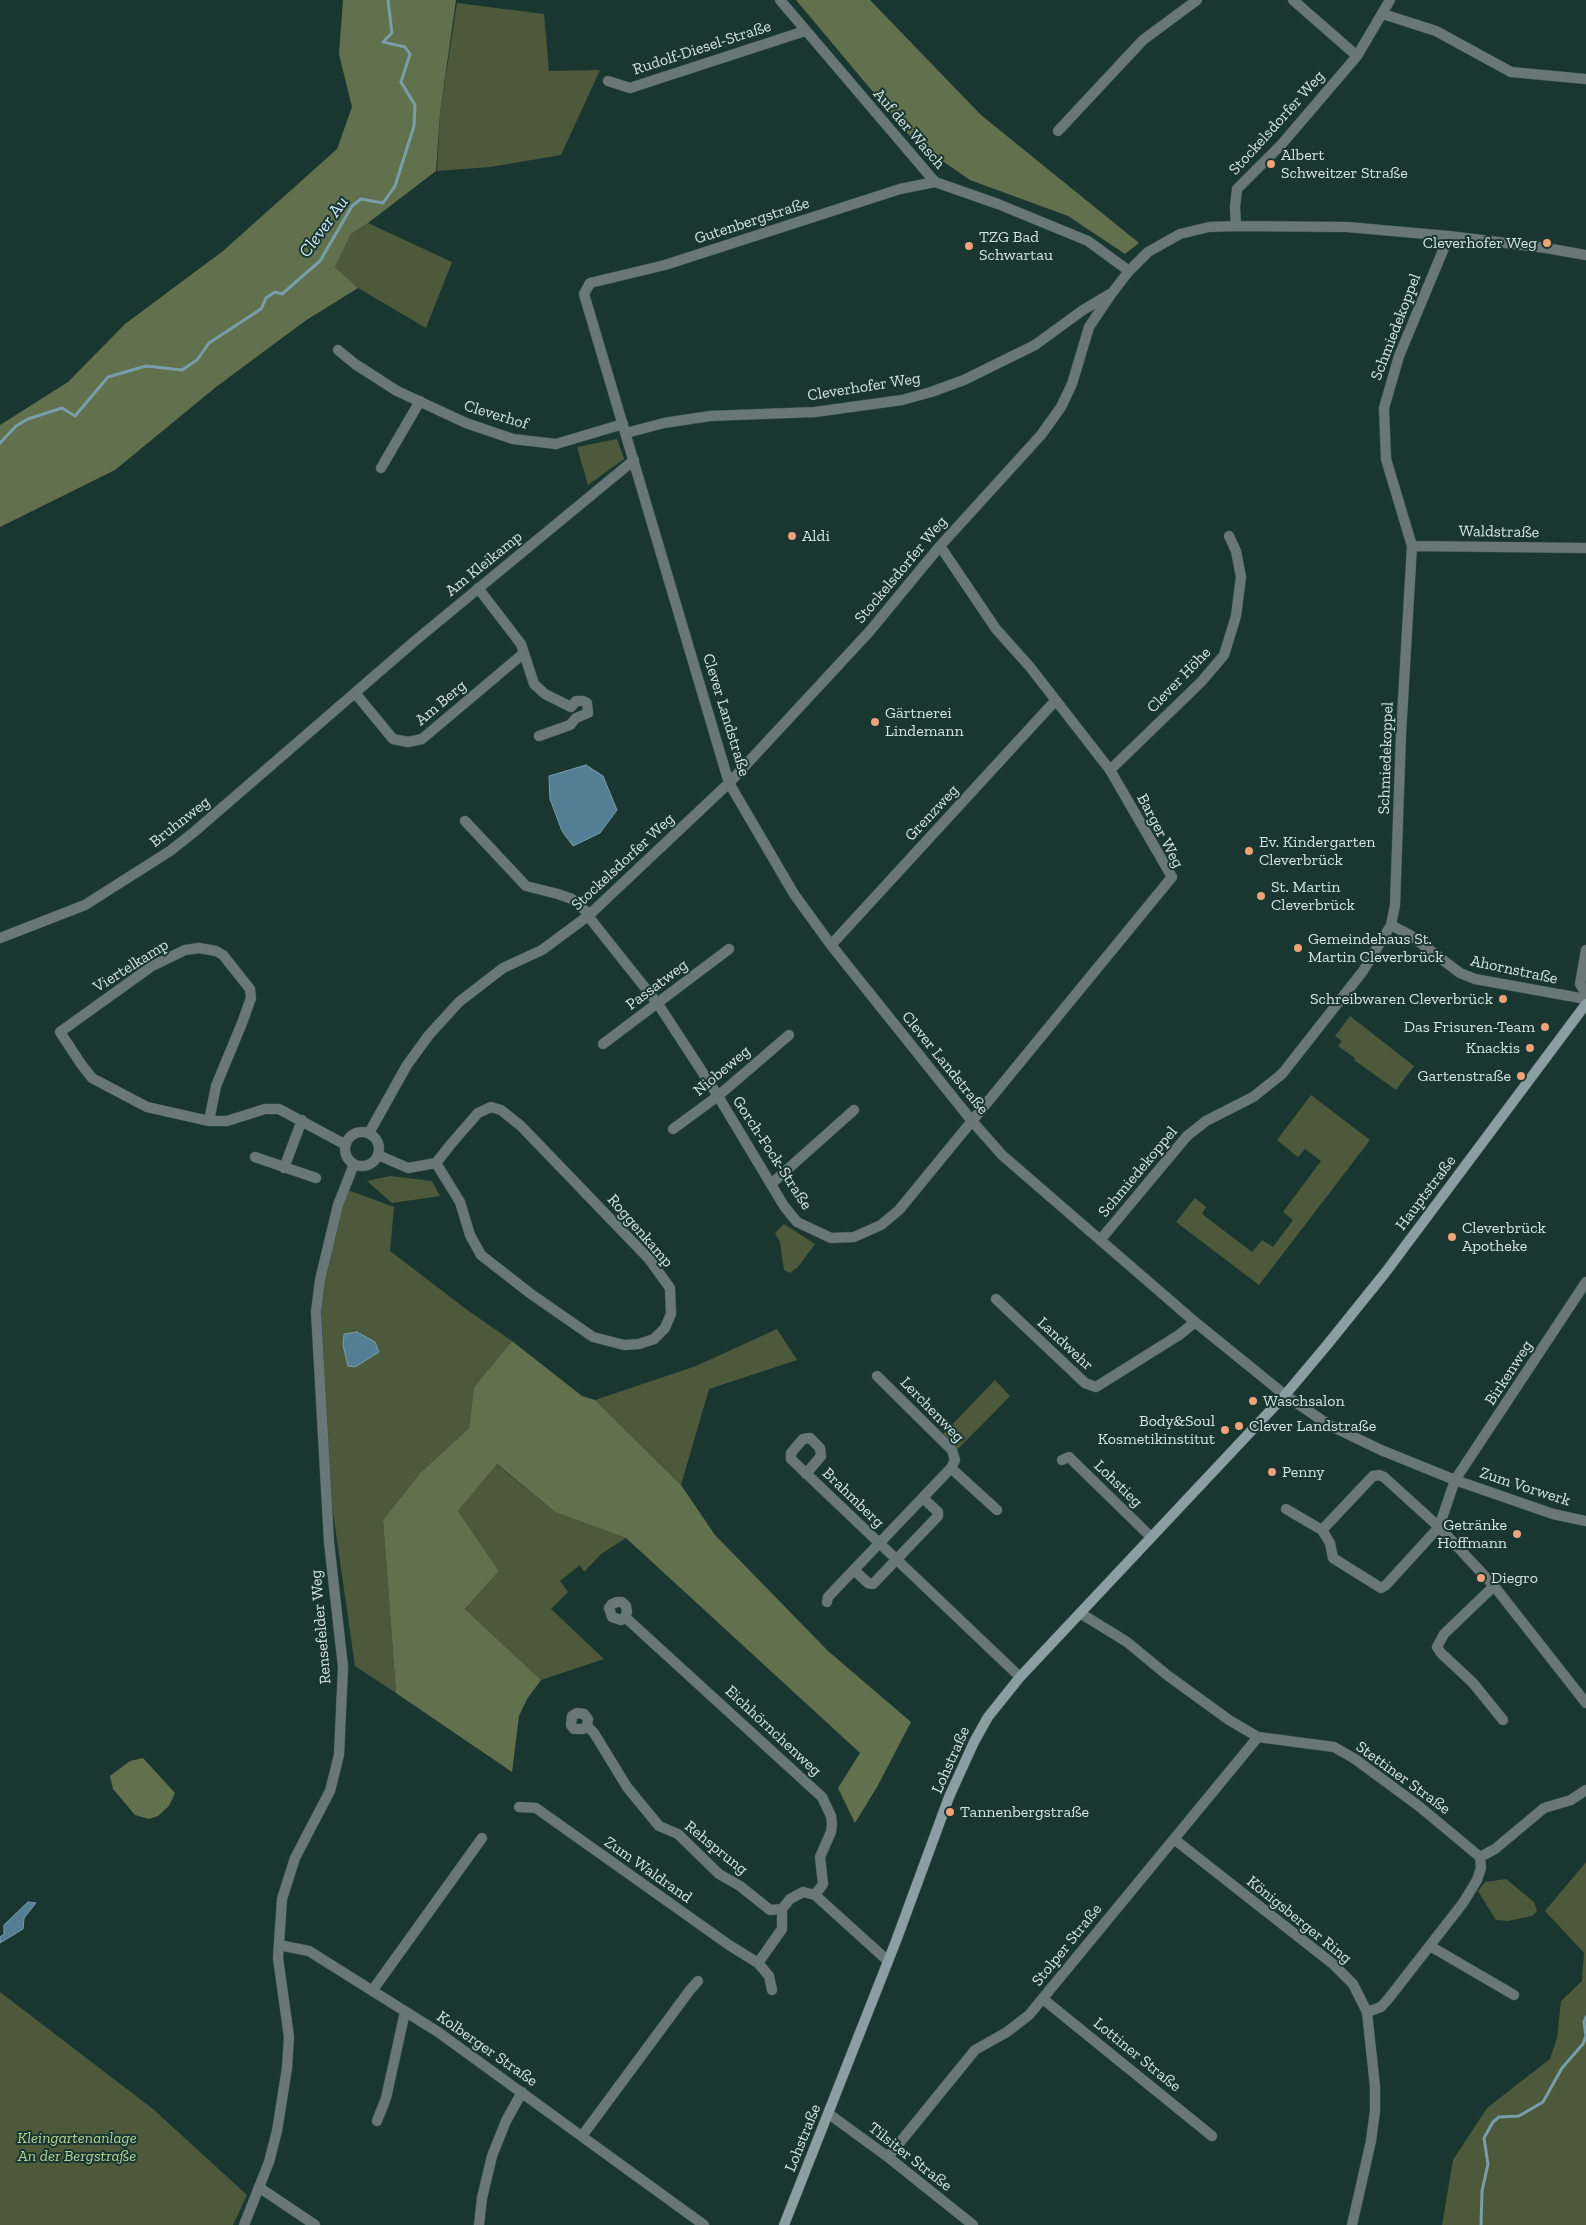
<!DOCTYPE html>
<html>
<head>
<meta charset="utf-8">
<style>
	body { margin:0 }
	canvas { display:block; background:#1a3630 }
</style>
</head>
<body>
<canvas width="1586" height="2225"></canvas>
<script>
const g = document.querySelector('canvas').getContext('2d');
g.lineJoin = 'round';
function fill(path, color) { g.fillStyle = color; g.fill(path, 'evenodd'); }
const poly = rows => new Path2D(rows.map(r => 'M' + r).join(''));
function trace(path, color, width, dash) { g.strokeStyle = color; g.lineWidth = width; g.lineCap = dash ? 'butt' : 'round'; g.setLineDash(dash || []); g.stroke(path); }
function label(font, color, halo, rows, align = 'center') {
  g.font = font + ' "Zilla Slab",serif'; g.lineWidth = 4; g.setLineDash([]); g.textBaseline = 'middle'; g.strokeStyle = halo; g.fillStyle = color; for (const [text, x, y, turn = 0] of rows) {
    g.save(); g.translate(x, y); g.rotate((+turn || 0) * Math.PI / 180); g.textAlign = isNaN(turn) ? turn : align; if (halo) g.strokeText(text, 0, 0); g.fillText(text, 0, 0); g.restore();
  }
}
fill(poly([
	[457,3,544,14,549,71,600,70,561,155,490,167,437,171,440,113],
	[368,223,452,262,426,328,358,288,335,267,351,234],
	[617,439,624,459,588,485,577,447],
	[1350,1016,1414,1066,1396,1090,1354,1060,1355,1058,1338,1046,1342,1041,1335,1036],
	[1311,1095,1370,1140,1259,1285,1176,1222,1195,1198,1206,1207,1202,1214,1252,1252,1262,1240,1273,1247,1293,1220,1283,1212,1321,1161,1305,1149,1298,1157,1277,1140],
	[390,1176,432,1181,440,1196,392,1203,367,1181],
	[345,1189,394,1207,390,1251,470,1312,512,1341,474,1387,469,1428,420,1473,383,1520,396,1693,355,1666,317,1401,324,1262],
	[784,1224,815,1244,798,1267,790,1273,784,1270,780,1242,775,1233],
	[777,1329,797,1360,709,1389,681,1485,595,1400,696,1366],
	[995,1380,1010,1396,958,1449,943,1434],
	[496,1464,555,1512,626,1538,601,1554,584,1572,580,1565,560,1581,568,1592,551,1609,604,1659,541,1680,465,1609,499,1571,458,1511],
	[1586,1862,1586,2225,1442,2225,1453,2160,1487,2108,1550,2059,1557,2038,1561,2001,1582,1981,1584,1953,1545,1911],
	[1506,1879,1534,1902,1537,1911,1532,1916,1508,1921,1496,1920,1478,1891,1485,1882],
	[0,1992,153,2109,247,2195,233,2225,0,2225]
]), '#4c593a');
fill(poly([
	[343,0,456,0,440,113,436,171,368,223,351,234,335,267,358,288,305,321,216,387,115,470,0,527,0,425,68,382,125,324,223,251,337,149,352,107,339,54],
	[796,0,870,0,981,115,1139,243,1125,254,1068,216,970,180,915,142],
	[512,1341,582,1396,595,1400,681,1485,715,1535,828,1651,911,1722,877,1787,855,1823,838,1788,860,1753,626,1538,555,1512,497,1464,458,1511,499,1571,465,1609,541,1680,527,1699,519,1716,512,1772,396,1693,383,1520,420,1473,469,1428,474,1387],
	[143,1758,175,1793,169,1806,158,1816,149,1819,135,1815,113,1789,110,1776,130,1761]
]), '#61704d');
const water = poly([
	[586,765,603,776,617,810,600,833,573,846,562,831,550,799,549,776,586,765],
	[357,1332,375,1342,379,1352,355,1367,348,1366,343,1345,344,1334,357,1332],
	[28,1902,36,1903,24,1918,23,1929,0,1943,0,1937,4,1934,4,1925,28,1902]
]);
fill(water, '#547e93');
trace(water, '#7a9daa', 1);
trace(poly([
	[0,443,16,426,28,419,62,408,75,416,108,377,146,366,182,370,197,360,209,343,261,309,266,298,275,292,282,294,320,261,352,206,361,199,383,203,395,186,414,126,415,105,401,82,410,54,405,47,383,42,392,33,388,0],
	[1481,2225,1482,2191,1488,2164,1484,2138,1493,2122,1499,2117,1519,2116,1543,2102,1562,2068,1583,2044,1586,2036,1584,2022,1586,2017]
]), '#7a9daa', 3);
const minor = poly([
	[780,0,935,182,998,204,1088,241,1129,271],
	[1293,0,1357,56],
	[1383,14,1436,31,1511,72,1586,79],
	[608,81,630,88,805,31],
	[1058,131,1143,40,1197,0],
	[935,182,900,189,665,265,590,283,584,294,729,783,794,894,831,945,972,1121,1002,1155,1195,1322,1285,1395],
	[1236,226,1235,207,1237,189,1281,145,1357,56,1390,0],
	[338,350,355,364,397,391,466,423,513,439,556,444,623,424],
	[626,433,664,423,710,416,815,412,902,400,931,392,964,380,1035,345,1083,310,1110,294],
	[381,468,420,401],
	[1412,546,1586,548],
	[478,588,521,644,534,684,545,694,571,707,576,701,583,701,587,703,588,713,576,718,570,725,539,736],
	[355,693,393,739,408,742,422,739,524,653],
	[1110,770,1201,682,1224,655,1236,616,1241,577,1236,551,1229,536],
	[465,821,526,886,558,894,572,899,589,914],
	[588,916,658,1004,718,1096,784,1206,797,1222,831,1238,854,1237,881,1225,899,1210,1172,877,1110,770,1030,667,996,629,940,546],
	[1391,925,1410,935,1460,973,1475,979,1586,999],
	[0,938,85,905,170,851,194,832,416,640,634,460],
	[831,945,1055,701],
	[603,1044,729,949],
	[209,1121,216,1086,242,1023,251,998,250,989,223,955,216,951,199,948,185,950,152,966,60,1032,81,1064,92,1078,147,1107,209,1121,227,1121,265,1109,279,1109,346,1145],
	[673,1129,718,1096,789,1035],
	'345 1149a17 17 0 1 1 34 0a17 17 0 1 1-34 0Z',
	[369,1133,407,1065,429,1035,459,1002,503,968,542,950,588,916,729,783,869,632,940,546,1041,435,1061,407,1072,384,1089,327,1112,293,1129,271,1148,252,1180,234,1209,227,1236,226,1347,227,1449,236,1546,248,1586,255],
	[378,1155,408,1168,436,1163,460,1202,470,1235,481,1255,531,1294,593,1337,624,1345,639,1344,654,1339,665,1328,671,1314,670,1288,649,1259,521,1126,501,1110,491,1107,478,1113,451,1144,436,1163],
	[255,1157,316,1178],
	[284,1168,302,1120],
	[771,1184,854,1110],
	[1101,1239,1187,1136,1206,1121,1253,1097,1282,1074,1363,971,1391,925,1395,905,1401,734,1412,546,1386,459,1384,408,1399,356,1449,236],
	[1586,1282,1455,1480,1439,1527,1494,1586,1586,1703],
	[996,1299,1085,1383,1096,1387,1179,1335,1195,1322],
	[1062,1460,1069,1457,1151,1537],
	[951,1468,997,1510],
	[806,1474,821,1456,820,1448,810,1438,803,1439,791,1453,791,1459,1020,1677],
	[1286,1509,1322,1530,1373,1476,1379,1475,1384,1477,1439,1527,1386,1585,1381,1588,1333,1558,1330,1543,1322,1530],
	[854,1570,868,1583,873,1584,896,1560,938,1516,938,1512,923,1498],
	[1494,1586,1444,1634,1437,1647,1441,1653,1473,1683,1503,1720],
	[827,1602,828,1597,951,1468,955,1460,952,1450,877,1376],
	[1080,1613,1127,1642,1167,1675,1229,1720,1258,1737,1334,1747,1355,1759,1420,1807,1480,1857,1481,1868,1477,1880,1463,1903,1389,1998,1381,2007,1367,2012],
	[625,1617,621,1620,612,1617,609,1608,612,1604,617,1602,622,1602,626,1606,627,1612,625,1617,822,1797,831,1816,832,1824,831,1832,820,1857,823,1884,815,1895],
	[587,1726,583,1729,574,1729,571,1725,572,1716,577,1713,584,1714,588,1719,587,1726,594,1733,627,1787,659,1826,678,1834,719,1874,740,1886,770,1910,782,1909],
	[519,1807,536,1808,729,1945,758,1963],
	[1174,1839,1333,1964,1353,1984,1367,2012,1375,2087,1375,2111,1371,2141,1352,2225],
	[1480,1857,1495,1849,1544,1808,1571,1800,1586,1790],
	[279,1945,309,1951,438,2032,704,2225],
	[1430,1946,1514,1995],
	[772,1990,769,1976,758,1963,782,1929,782,1909,790,1899,803,1892,815,1895,888,1961],
	[372,1991,482,1838],
	[1043,1999,1212,2136],
	[829,2114,888,2157,973,2225],
	[377,2121,386,2098,405,2012],
	[582,2136,690,1990,698,1981],
	[888,2157,975,2050,1007,2032,1029,2015,1258,1737],
	[260,2188,315,2225],
	[244,2225,269,2162,277,2131,287,2068,289,2037,278,1958,282,1899,295,1858,330,1791,339,1755,343,1667,329,1542,316,1312,320,1280,338,1205,354,1164],
	[479,2225,482,2198,492,2156,506,2121,522,2092]
]);
const tertiary = poly([
	[1586,950,1580,984,1586,994],
	[1285,1395,1329,1425,1381,1450,1455,1480,1553,1514,1586,1521]
]);
const secondary = poly([
	[784,2225,896,1941,949,1797,974,1742,988,1717,1020,1677,1285,1395,1327,1345,1385,1273,1586,1004]
]);
trace(minor, '#38524c', 11);
trace(tertiary, '#38524c', 11);
trace(secondary, '#38524c', 11);
trace(minor, '#6a7778', 10);
trace(tertiary, '#6a7778', 10);
trace(secondary, '#8a9fa1', 10);
for (const [x, y, r, color] of [
	[1271,164,5,"#efa377"],
	[1547,243,5,"#efa377"],
	[969,246,5,"#efa377"],
	[792,536,5,"#efa377"],
	[875,722,5,"#efa377"],
	[1249,851,5,"#efa377"],
	[1261,896,5,"#efa377"],
	[1298,948,5,"#efa377"],
	[1503,999,5,"#efa377"],
	[1545,1027,5,"#efa377"],
	[1530,1048,5,"#efa377"],
	[1521,1076,5,"#efa377"],
	[1452,1237,5,"#efa377"],
	[1253,1401,5,"#efa377"],
	[1239,1426,5,"#efa377"],
	[1225,1430,5,"#efa377"],
	[1272,1472,5,"#efa377"],
	[1517,1534,5,"#efa377"],
	[1481,1578,5,"#efa377"],
	[950,1812,5,"#efa377"]
]) { const dot = new Path2D(); dot.arc(x, y, r, 0, 2 * Math.PI); g.fillStyle = color; g.fill(dot); trace(dot, '#1a3630', 2); }
label('16px', '#d4e4e0', '#1a3630', [
	["Rudolf-Diesel-Straße",702,48,-18],
	["Stockelsdorfer Weg",1277,123,-48],
	["Auf der Wasch",909,129,49],
	["Gutenbergstraße",752,221,-18],
	["Schmiedekoppel",1396,327,-69],
	["Cleverhofer Weg",864,387,-9],
	["Cleverhof",496,415,17],
	["Waldstraße",1499,532,1],
	["Am Kleikamp",484,564,-39],
	["Stockelsdorfer Weg",901,570,-50],
	["Clever Höhe",1179,680,-46],
	["Am Berg",441,703,-40],
	["Clever Landstraße",726,715,73],
	["Schmiedekoppel",1386,758,-88],
	["Grenzweg",932,813,-47],
	["Bruhnweg",180,822,-38],
	["Barger Weg",1160,831,62],
	["Stockelsdorfer Weg",623,862,-43],
	["Viertelkamp",131,966,-32],
	["Ahornstraße",1514,970,12],
	["Passatweg",657,985,-37],
	["Clever Landstraße",945,1063,51],
	["Niobeweg",722,1071,-40],
	["Gorch-Fock-Straße",772,1153,57],
	["Schmiedekoppel",1138,1172,-50],
	["Hauptstraße",1426,1193,-53],
	["Roggenkamp",640,1231,49],
	["Landwehr",1065,1344,43],
	["Birkenweg",1509,1373,-57],
	["Lerchenweg",932,1410,46],
	["Lohstieg",1118,1484,44],
	["Zum Vorwerk",1525,1487,18],
	["Brahmberg",853,1498,44],
	["Rensefelder Weg",321,1627,-95],
	["Eichhörnchenweg",773,1731,43],
	["Lohstraße",951,1760,-66],
	["Stettiner Straße",1403,1778,36],
	["Rehsprung",716,1848,39],
	["Zum Waldrand",648,1870,35],
	["Königsberger Ring",1299,1920,39],
	["Stolper Straße",1067,1945,-51],
	["Kolberger Straße",487,2049,35],
	["Lottiner Straße",1137,2055,39],
	["Lohstraße",803,2138,-68],
	["Tilsiter Straße",910,2157,38]
]);
label('16px', '#d4e4e0', '#1a3630', [
	["Albert",1281,155],
	["Schweitzer Straße",1281,173],
	["TZG Bad",979,237],
	["Schwartau",979,255],
	["Cleverhofer Weg",1537,243,"right"],
	["Aldi",802,536],
	["Gärtnerei",885,713],
	["Lindemann",885,731],
	["Ev. Kindergarten",1259,842],
	["Cleverbrück",1259,860],
	["St. Martin",1271,887],
	["Cleverbrück",1271,905],
	["Gemeindehaus St.",1308,939],
	["Martin Cleverbrück",1308,957],
	["Schreibwaren Cleverbrück",1493,999,"right"],
	["Das Frisuren-Team",1535,1027,"right"],
	["Knackis",1520,1048,"right"],
	["Gartenstraße",1511,1076,"right"],
	["Cleverbrück",1462,1228],
	["Apotheke",1462,1246],
	["Waschsalon",1263,1401],
	["Body&Soul",1215,1421,"right"],
	["Kosmetikinstitut",1215,1439,"right"],
	["Clever Landstraße",1249,1426],
	["Penny",1282,1472],
	["Getränke",1507,1525,"right"],
	["Hoffmann",1507,1543,"right"],
	["Diegro",1491,1578],
	["Tannenbergstraße",960,1812]
], 'left');
label('italic 16px', '#b7d195', '#1a3630', [
	["Kleingartenanlage",77,2138],
	["An der Bergstraße",77,2156]
]);
label('italic 18px', '#cee9f8', '#1a3630', [
	["Clever Au",324,227,-54]
]);
</script>
</body>
</html>
